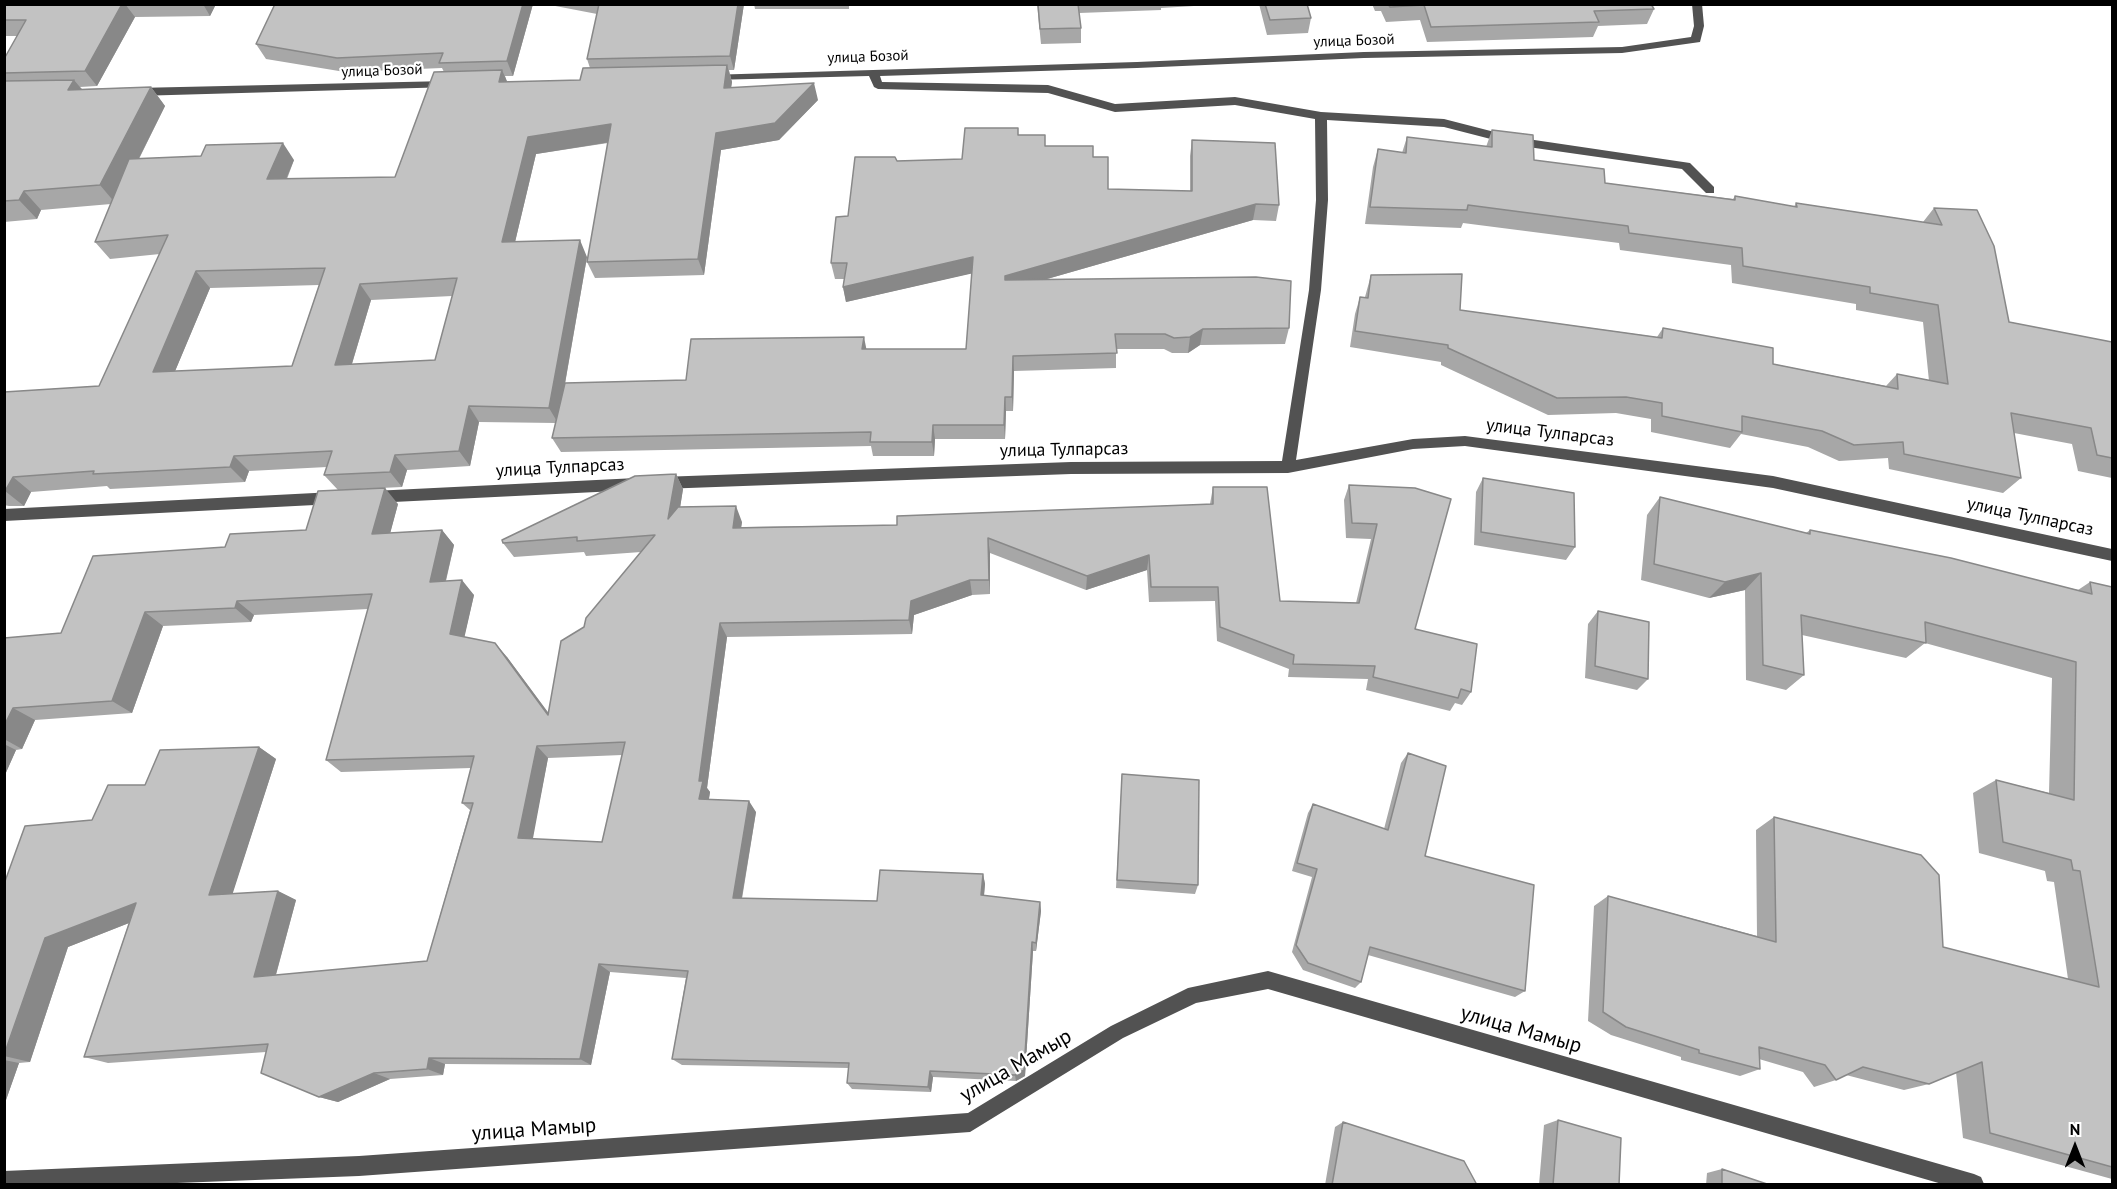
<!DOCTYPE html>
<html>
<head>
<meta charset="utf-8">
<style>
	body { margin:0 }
	#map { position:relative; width:2117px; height:1189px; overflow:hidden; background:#fff; font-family:"PT Sans",sans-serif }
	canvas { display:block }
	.frame { position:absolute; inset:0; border:6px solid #000; pointer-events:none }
	.north { position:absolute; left:2045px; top:1117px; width:60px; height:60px; -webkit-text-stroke:4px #fff; paint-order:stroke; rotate:0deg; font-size:16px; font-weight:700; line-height:24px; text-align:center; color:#000 }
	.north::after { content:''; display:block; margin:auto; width:21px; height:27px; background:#000; clip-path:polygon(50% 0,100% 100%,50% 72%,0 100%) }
</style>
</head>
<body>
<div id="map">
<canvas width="2117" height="1189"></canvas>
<div class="frame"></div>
<div class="north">N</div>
</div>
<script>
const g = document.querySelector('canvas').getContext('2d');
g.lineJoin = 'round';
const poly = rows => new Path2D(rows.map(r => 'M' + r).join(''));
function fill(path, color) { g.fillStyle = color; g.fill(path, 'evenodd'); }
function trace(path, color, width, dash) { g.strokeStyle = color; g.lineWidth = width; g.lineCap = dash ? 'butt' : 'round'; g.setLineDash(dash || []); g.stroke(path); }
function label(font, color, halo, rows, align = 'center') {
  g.font = font + ' "PT Sans",sans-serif'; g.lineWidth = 4.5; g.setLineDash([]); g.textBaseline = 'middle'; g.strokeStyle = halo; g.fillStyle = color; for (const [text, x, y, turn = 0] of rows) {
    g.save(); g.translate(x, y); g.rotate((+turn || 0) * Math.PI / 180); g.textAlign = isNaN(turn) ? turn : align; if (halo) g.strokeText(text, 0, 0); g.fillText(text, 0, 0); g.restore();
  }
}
fill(poly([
	[1692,4,1702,4,1704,26,1700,42,1622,53,1364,58,1137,68,880,76,882,82,1048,85,1115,104,1235,97,1321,112,1444,119,1514,137,1690,163,1714,187,1714,193,1706,193,1682,169,1514,145,1444,127,1327,120,1328,200,1321,290,1296,460,1413,439,1465,436,1773,476,2112,549,2112,561,1773,488,1465,446,1413,449,1288,473,1071,474,661,489,654,483,661,477,1071,462,1282,461,1309,290,1316,200,1315,119,1235,105,1115,112,1048,93,878,89,874,87,869,76,712,80,706,77,708,75,1137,62,1364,52,1622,47,1691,37,1694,26,1692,4],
	[448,81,452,83,452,87,136,96,130,92,136,88,448,81],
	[637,478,644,484,637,490,373,503,366,497,373,491,637,478],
	[334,492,341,498,334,504,4,521,4,509,334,492],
	[1268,971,1974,1174,1981,1177,1984,1184,1942,1184,1268,989,1196,1003,1123,1038,970,1132,359,1176,151,1184,4,1184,4,1171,359,1156,968,1113,1111,1026,1188,988,1268,971]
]), '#525252');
fill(poly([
	[4,4,216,4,210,16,135,17,97,86,80,87,82,89,151,87,165,106,139,159,294,160,287,179,395,177,444,72,442,68,345,72,266,59,256,44,533,4,513,76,505,76,507,82,580,80,590,68,587,59,597,14,545,4,744,4,734,70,729,70,732,82,731,88,818,100,779,140,721,150,704,275,595,278,587,262,608,143,536,154,515,242,587,257,565,384,686,380,866,349,966,349,972,273,846,302,843,287,844,279,835,279,831,263,848,216,897,161,962,159,1018,135,1046,146,1093,157,1108,189,1190,191,1190,156,1192,140,1279,205,1276,221,1253,220,1047,279,1289,328,1285,344,1200,345,1188,353,1172,353,1164,349,1116,349,1116,368,1014,371,1013,411,1006,411,1005,439,935,439,934,456,873,456,871,446,561,452,552,438,556,423,479,422,470,466,407,470,402,487,338,490,324,475,327,467,249,471,245,482,110,489,107,486,31,492,24,506,9,506,4,505,4,392,99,386,160,254,110,259,95,242,111,204,41,210,37,219,4,222,4,59,17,36,4,36],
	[319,285,292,366,175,371,210,288],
	[452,296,435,360,352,364,371,300],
	[754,4,849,4,849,9,755,9],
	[1037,4,1227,4,1161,8,1161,10,1079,13,1081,28,1081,43,1041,44],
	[1259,4,1307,4,1311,18,1308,33,1267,35],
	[1372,4,1651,4,1654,9,1647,24,1598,26,1593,37,1427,42,1420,20,1386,22,1381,11,1375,11],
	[1492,130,1534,160,1605,183,1733,199,1735,196,1794,207,1796,203,1923,222,1934,208,2009,322,2112,342,2112,478,2078,471,2072,444,2014,433,2021,478,2003,493,1889,469,1888,458,1839,461,1808,447,1741,434,1730,448,1651,432,1651,419,1616,413,1548,415,1441,365,1441,362,1350,347,1355,314,1360,297,1365,297,1371,275,1460,310,1657,337,1663,328,1773,364,1886,386,1897,374,1929,381,1923,322,1856,310,1856,304,1732,283,1731,265,1620,250,1619,243,1463,223,1461,228,1365,224,1373,167,1378,149,1402,153,1407,137,1486,147],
	[676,474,683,489,680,507,742,522,741,527,897,525,1210,504,1213,487,1280,601,1356,603,1371,539,1346,538,1344,500,1349,485,1415,488,1415,629,1471,692,1462,705,1455,703,1450,711,1366,690,1368,679,1288,677,1289,669,1217,641,1215,601,1149,602,1147,570,1086,590,990,553,990,594,972,595,914,615,912,634,727,637,707,788,710,792,709,799,756,812,742,899,877,901,983,874,985,884,984,896,1040,902,1041,911,1036,951,1033,951,1025,1076,1016,1081,933,1077,931,1092,852,1089,847,1083,849,1068,682,1065,672,1059,686,978,610,972,591,1065,445,1064,443,1075,390,1079,338,1102,319,1097,266,1052,108,1063,84,1057,129,923,68,947,30,1062,19,1063,6,1100,4,1100,4,884,92,820,145,785,259,747,276,759,232,894,278,891,296,900,276,975,427,961,470,810,462,803,471,768,341,772,326,760,368,609,254,615,251,622,163,626,132,713,35,720,22,749,16,750,4,777,4,638,61,633,225,547,306,530,398,504,390,533,442,530,454,545,446,581,474,595,464,637,507,657,548,713,584,627,641,552,586,556,584,552,514,557,503,543],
	[622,755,602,842,532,839,548,758],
	[1483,478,1575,547,1566,560,1474,545,1476,492],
	[1660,497,1806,533,1810,530,2078,590,2090,582,2112,587,2112,1179,1963,1138,1956,1072,1929,1084,1904,1090,1846,1075,1836,1080,1814,1087,1803,1072,1759,1059,1760,1069,1740,1076,1681,1060,1681,1057,1611,1035,1588,1021,1594,906,1608,896,1757,936,1756,830,1774,817,1943,947,2068,979,2054,882,2047,881,2045,871,1979,853,1973,793,1996,780,2049,793,2052,678,1925,643,1906,658,1802,635,1804,675,1786,690,1746,680,1745,590,1709,598,1641,580,1647,515],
	[1598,611,1648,679,1637,690,1585,678,1588,624],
	[1408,753,1425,856,1525,991,1515,997,1368,955,1361,982,1355,988,1303,970,1292,952,1312,877,1292,871,1308,813,1313,804,1384,829,1401,763],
	[1122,774,1198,885,1195,894,1116,888],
	[1558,1120,1619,1185,1539,1185,1544,1125],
	[1343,1122,1477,1185,1325,1185,1335,1127],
	[1722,1169,1770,1185,1706,1185,1707,1173]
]), '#a7a7a7');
fill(poly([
	[122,4,125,4,135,17,97,86,85,71],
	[203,4,216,4,210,16],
	[523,4,533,4,513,76,507,61],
	[738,4,744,4,734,70,730,56],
	[727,65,732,82,728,106,724,88],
	[502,70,510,88,499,82],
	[74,80,90,99,68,90],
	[814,83,818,100,779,140,721,150,704,275,698,259,716,133],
	[151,87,165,106,116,204,100,185],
	[611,124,617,141,536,154,511,259,502,242,528,137],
	[283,143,294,160,279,196,267,179],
	[24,191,41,210,37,219,19,200],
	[1256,204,1253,220,1005,291,1005,276],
	[580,240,587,257,558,423,549,408],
	[973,257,974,273,846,302,843,287],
	[196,271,210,288,168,388,153,372],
	[360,284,371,300,347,380,335,365],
	[1203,329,1200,345,1188,353,1190,337],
	[864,337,867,352,862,349],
	[1013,356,1014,371,1013,411,1012,397],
	[1005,397,1006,411,1005,439,1004,425],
	[469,406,479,422,470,466,459,451],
	[933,425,935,439,934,456,932,442],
	[395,455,407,470,402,487,390,472],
	[234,456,249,471,245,482,230,467],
	[676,474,683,489,676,534,668,519],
	[13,477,31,492,24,506,5,491],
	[385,488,398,504,386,549,372,534],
	[736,506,742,522,739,543,733,528],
	[442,530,454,545,442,596,430,582],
	[988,538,990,553,990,594,989,580],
	[1149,555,1147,570,1086,590,1087,576],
	[1761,573,1745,590,1709,598,1725,582],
	[462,580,474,595,462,648,450,634],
	[970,580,972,595,914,615,912,634,909,620,911,601],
	[237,601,254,615,251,622,235,608],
	[145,612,163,626,132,713,112,701],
	[720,623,727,637,707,788,710,792,707,810,699,799,699,781],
	[495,643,507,657,559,727,548,715],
	[13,708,35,720,22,749,4,739,4,726],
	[4,744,16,750,4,777],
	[537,746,548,758,531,849,518,838],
	[259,747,276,759,229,905,209,895],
	[749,801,756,812,740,908,733,898],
	[983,874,985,884,983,905,981,895],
	[278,891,296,900,273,985,254,977],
	[1040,902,1041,911,1036,951,1036,943],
	[136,903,157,912,68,947,30,1062,4,1056,45,938],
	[1032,942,1033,951,1025,1076,1016,1081,1015,1075],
	[599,964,610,972,591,1065,580,1059],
	[429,1058,445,1064,443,1075,427,1069],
	[4,1060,19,1063,6,1100,4,1099],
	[930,1071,933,1077,931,1092,928,1087],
	[374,1073,390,1079,338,1102,319,1097]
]), '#888');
const building = poly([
	[4,4,122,4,85,71,4,73,4,59,26,20,4,20,4,4],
	[275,4,523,4,507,61,439,63,443,53,337,58,256,44,275,4],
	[599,4,738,4,730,56,587,59,599,4],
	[1038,4,1078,4,1081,28,1040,29,1038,4],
	[1265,4,1307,4,1311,18,1270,20,1265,4],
	[1388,4,1651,4,1654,9,1594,11,1599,22,1431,27,1424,5,1390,7,1388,4],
	[727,65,724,88,814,83,775,123,716,133,698,259,587,262,611,124,528,137,502,242,580,240,549,408,469,406,459,451,395,455,390,472,324,475,332,451,234,456,230,467,93,474,94,471,13,477,5,491,4,491,4,392,99,386,168,235,95,242,129,159,201,156,206,145,283,143,267,179,395,177,434,72,502,70,499,82,580,80,583,68,727,65],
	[325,268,292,366,153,372,196,271,325,268],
	[457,278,435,360,335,365,360,284,457,278],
	[74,80,68,90,151,87,100,185,24,191,19,200,4,201,4,81,74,80],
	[965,128,1018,128,1018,135,1045,135,1045,146,1093,146,1093,157,1108,157,1108,189,1192,191,1192,140,1275,143,1279,205,1256,204,1005,276,1005,280,1256,277,1291,281,1289,328,1203,329,1190,337,1174,338,1165,334,1115,334,1117,353,1013,356,1012,397,1005,397,1004,425,933,425,932,442,870,442,871,432,552,438,565,383,686,380,691,339,864,337,862,349,966,349,973,257,843,287,847,263,831,263,836,217,848,216,855,157,895,157,897,161,962,159,965,128],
	[1492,130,1533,135,1534,160,1604,169,1605,183,1735,200,1735,196,1797,207,1796,203,1942,225,1934,208,1977,210,1994,246,2009,322,2112,342,2112,458,2097,455,2091,428,2011,413,2021,478,1904,454,1903,442,1854,445,1822,431,1742,416,1742,432,1662,416,1662,403,1626,397,1557,398,1448,348,1448,345,1355,331,1360,297,1368,298,1371,275,1462,274,1460,310,1662,338,1663,328,1773,348,1773,364,1898,389,1897,374,1948,384,1938,305,1870,293,1870,287,1743,266,1742,248,1629,233,1628,226,1468,205,1467,210,1370,207,1378,149,1406,153,1407,137,1492,147,1492,130],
	[676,474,668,519,678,507,736,506,733,528,897,525,897,516,1213,504,1213,487,1267,487,1280,601,1359,603,1377,524,1352,523,1349,485,1415,488,1451,499,1415,629,1477,644,1471,692,1461,689,1458,698,1373,677,1375,666,1293,664,1294,655,1220,627,1218,587,1151,587,1149,555,1087,576,988,538,989,580,970,580,911,601,909,620,720,623,699,781,703,781,699,799,749,801,733,898,877,901,880,870,983,874,981,895,1040,902,1036,943,1032,942,1024,1070,1015,1075,930,1071,928,1087,847,1083,849,1063,672,1059,688,971,599,964,580,1059,429,1058,427,1069,374,1073,319,1097,261,1073,268,1044,84,1057,136,903,45,938,4,1055,4,884,25,826,92,820,108,785,145,785,160,750,259,747,209,895,278,891,254,977,427,961,473,803,462,803,474,756,326,760,372,594,237,601,235,608,145,612,112,701,13,708,4,726,4,638,61,633,93,556,225,547,230,534,306,530,318,491,385,488,372,534,442,530,430,582,462,580,450,634,495,643,548,715,561,641,584,627,586,618,655,535,577,541,577,537,503,543,502,540,635,476,676,474],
	[625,742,602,842,518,838,537,746,625,742],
	[1483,478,1574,493,1575,547,1481,532,1483,478],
	[1660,497,1810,534,1810,530,1951,558,2092,594,2090,582,2112,587,2112,1167,1990,1133,1982,1062,1929,1084,1863,1067,1836,1080,1825,1065,1759,1047,1760,1069,1699,1053,1699,1050,1626,1027,1603,1012,1608,896,1776,942,1774,817,1921,855,1939,875,1943,947,2099,987,2080,871,2073,870,2071,860,2003,842,1996,780,2074,800,2076,662,1925,622,1926,643,1801,615,1804,675,1763,665,1761,573,1725,582,1654,564,1660,497],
	[1598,611,1649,622,1648,679,1595,666,1598,611],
	[1408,753,1446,766,1425,856,1534,885,1525,991,1370,947,1361,982,1308,963,1296,945,1317,869,1297,863,1313,804,1388,830,1408,753],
	[1122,774,1199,780,1198,885,1117,880,1122,774],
	[1558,1120,1621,1138,1619,1185,1553,1185,1558,1120],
	[1343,1122,1464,1161,1477,1185,1332,1185,1343,1122],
	[1722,1169,1770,1185,1722,1185,1722,1169]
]);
fill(building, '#c2c2c2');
trace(building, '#888', 1.5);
label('15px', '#000', '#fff', [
	["улица Бозой",1354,41,-2],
	["улица Бозой",868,57,-2],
	["улица Бозой",382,71,-2]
]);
label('18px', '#000', '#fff', [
	["улица Тулпарсаз",1550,433,7],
	["улица Тулпарсаз",1064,450,-1],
	["улица Тулпарсаз",560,468,-3],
	["улица Тулпарсаз",2030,517,12]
]);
label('21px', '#000', '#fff', [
	["улица Мамыр",1521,1030,16],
	["улица Мамыр",1016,1066,-30],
	["улица Мамыр",534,1130,-4]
]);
</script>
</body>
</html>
